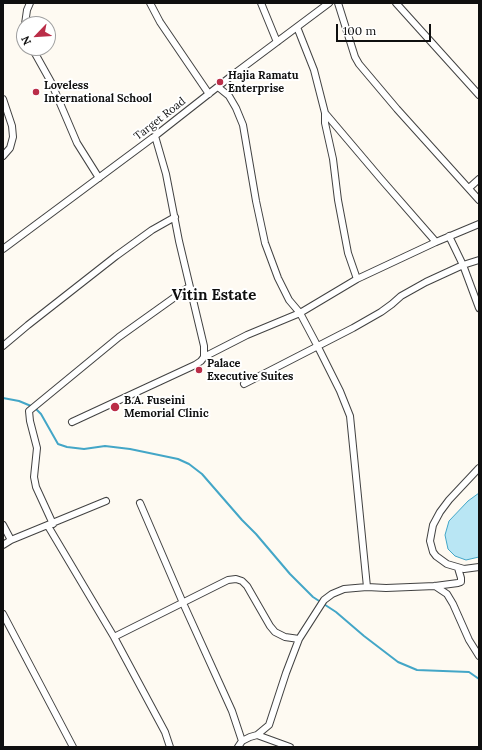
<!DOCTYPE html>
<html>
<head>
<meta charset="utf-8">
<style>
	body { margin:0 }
	#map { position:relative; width:482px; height:750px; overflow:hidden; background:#fefaf2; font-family:Lora,serif }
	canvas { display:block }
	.frame { position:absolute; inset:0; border:4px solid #0f0f0f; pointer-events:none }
	.north { position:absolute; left:16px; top:16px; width:40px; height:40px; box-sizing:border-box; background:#fff; border:1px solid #9f9f9f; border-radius:50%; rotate:245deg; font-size:11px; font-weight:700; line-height:16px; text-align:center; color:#0f0f0f }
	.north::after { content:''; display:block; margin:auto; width:14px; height:18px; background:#ba2d48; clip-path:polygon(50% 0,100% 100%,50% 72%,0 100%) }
	.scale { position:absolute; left:336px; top:24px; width:95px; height:18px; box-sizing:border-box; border:2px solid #0f0f0f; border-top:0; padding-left:5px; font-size:12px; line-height:14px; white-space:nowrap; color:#0f0f0f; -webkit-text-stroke:3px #fff; paint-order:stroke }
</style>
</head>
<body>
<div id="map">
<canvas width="482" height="750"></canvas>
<div class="frame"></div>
<div class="north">N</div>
<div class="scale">100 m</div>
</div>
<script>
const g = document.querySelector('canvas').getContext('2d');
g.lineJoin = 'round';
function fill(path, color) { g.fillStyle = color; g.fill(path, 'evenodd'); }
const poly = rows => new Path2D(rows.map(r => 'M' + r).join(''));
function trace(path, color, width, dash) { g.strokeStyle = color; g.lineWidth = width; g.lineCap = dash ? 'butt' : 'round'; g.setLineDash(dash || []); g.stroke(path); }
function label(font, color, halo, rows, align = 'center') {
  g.font = font + ' Lora,serif'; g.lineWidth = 4; g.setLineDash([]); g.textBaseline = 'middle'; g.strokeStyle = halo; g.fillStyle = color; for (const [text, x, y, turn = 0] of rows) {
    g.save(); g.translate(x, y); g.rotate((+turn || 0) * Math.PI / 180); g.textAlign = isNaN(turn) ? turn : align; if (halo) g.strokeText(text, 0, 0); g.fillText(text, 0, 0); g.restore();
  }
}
const water = poly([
	[479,493,479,557,466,560,455,556,448,549,445,535,449,521,468,501,479,493]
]);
fill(water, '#b9e6f4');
trace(water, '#43a6c7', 1);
trace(poly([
	[3,398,19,401,31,406],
	[35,408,41,414,58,444,67,447,84,449,105,446,130,449,178,459,189,464,202,474,242,520,256,534,290,574,313,597,336,612,364,636,398,662,417,670,469,672,479,679]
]), '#43a6c7', 2);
const street = poly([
	[150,3,160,22,209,94],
	[261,3,277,42],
	[338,3,355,57,359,64,397,109,479,200],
	[396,3,479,95],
	[25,24,27,10,30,3],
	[297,27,314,70,325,113,381,179,436,242],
	[32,48,51,82,77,143,99,178],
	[218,87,229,96,236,108,243,125,256,201,265,243,278,278,289,300,300,313,318,347,340,391,350,416,367,587],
	[3,99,12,126,13,137,10,148,3,156],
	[325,113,325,123,333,159,338,200,348,253,357,279],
	[469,188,479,179],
	[449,236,463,265,479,308],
	[3,249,155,136,234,74,329,3],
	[3,346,28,325,116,256,152,230,175,217],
	[204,357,247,335,300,313,357,279,436,242,479,224],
	[244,384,353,328,381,312,392,304,401,296,426,282,463,265,479,260],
	[72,422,195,365,201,361,204,357,204,346,179,241,166,174,155,136],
	[479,468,449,500,440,512,433,525,430,541,433,552,436,556,447,564,464,569,479,567],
	[140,503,183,603,232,711,242,741],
	[53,524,36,487,34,477,37,448,30,421,29,411,119,337,189,287],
	[3,525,11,540],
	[48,526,114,637,165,732,170,747],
	[3,545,11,540,106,501],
	[435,586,447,594,453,604,469,640,479,656],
	[3,614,73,747],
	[114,637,228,580,236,579,242,581,247,586,270,626,275,632,285,637,299,639],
	[257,735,269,725,286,673,299,639,324,600,332,594,344,589,367,587,386,588,435,586,458,583,461,582,461,578,458,568],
	[238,747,242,741,250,737,257,735,290,747]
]);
trace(street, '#424242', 8);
trace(street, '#fff', 6);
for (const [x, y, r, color] of [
	[220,82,4,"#ba2d48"],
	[36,92,4,"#ba2d48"],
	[199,370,4,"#ba2d48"],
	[115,407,5,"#ba2d48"]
]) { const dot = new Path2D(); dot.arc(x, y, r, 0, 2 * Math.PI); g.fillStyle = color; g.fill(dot); trace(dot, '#fff', 1.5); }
label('bold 11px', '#0f0f0f', '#fff', [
	["Hajia Ramatu",228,76],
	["Enterprise",228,89],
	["Loveless",44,86],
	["International School",44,99],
	["Palace",207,364],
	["Executive Suites",207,377],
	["B.A. Fuseini",124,401],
	["Memorial Clinic",124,414]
], 'left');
label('11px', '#0f0f0f', '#fff', [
	["Target Road",160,119,-38]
]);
label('bold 15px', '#0f0f0f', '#fff', [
	["Vitin Estate",214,296]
]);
</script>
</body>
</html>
